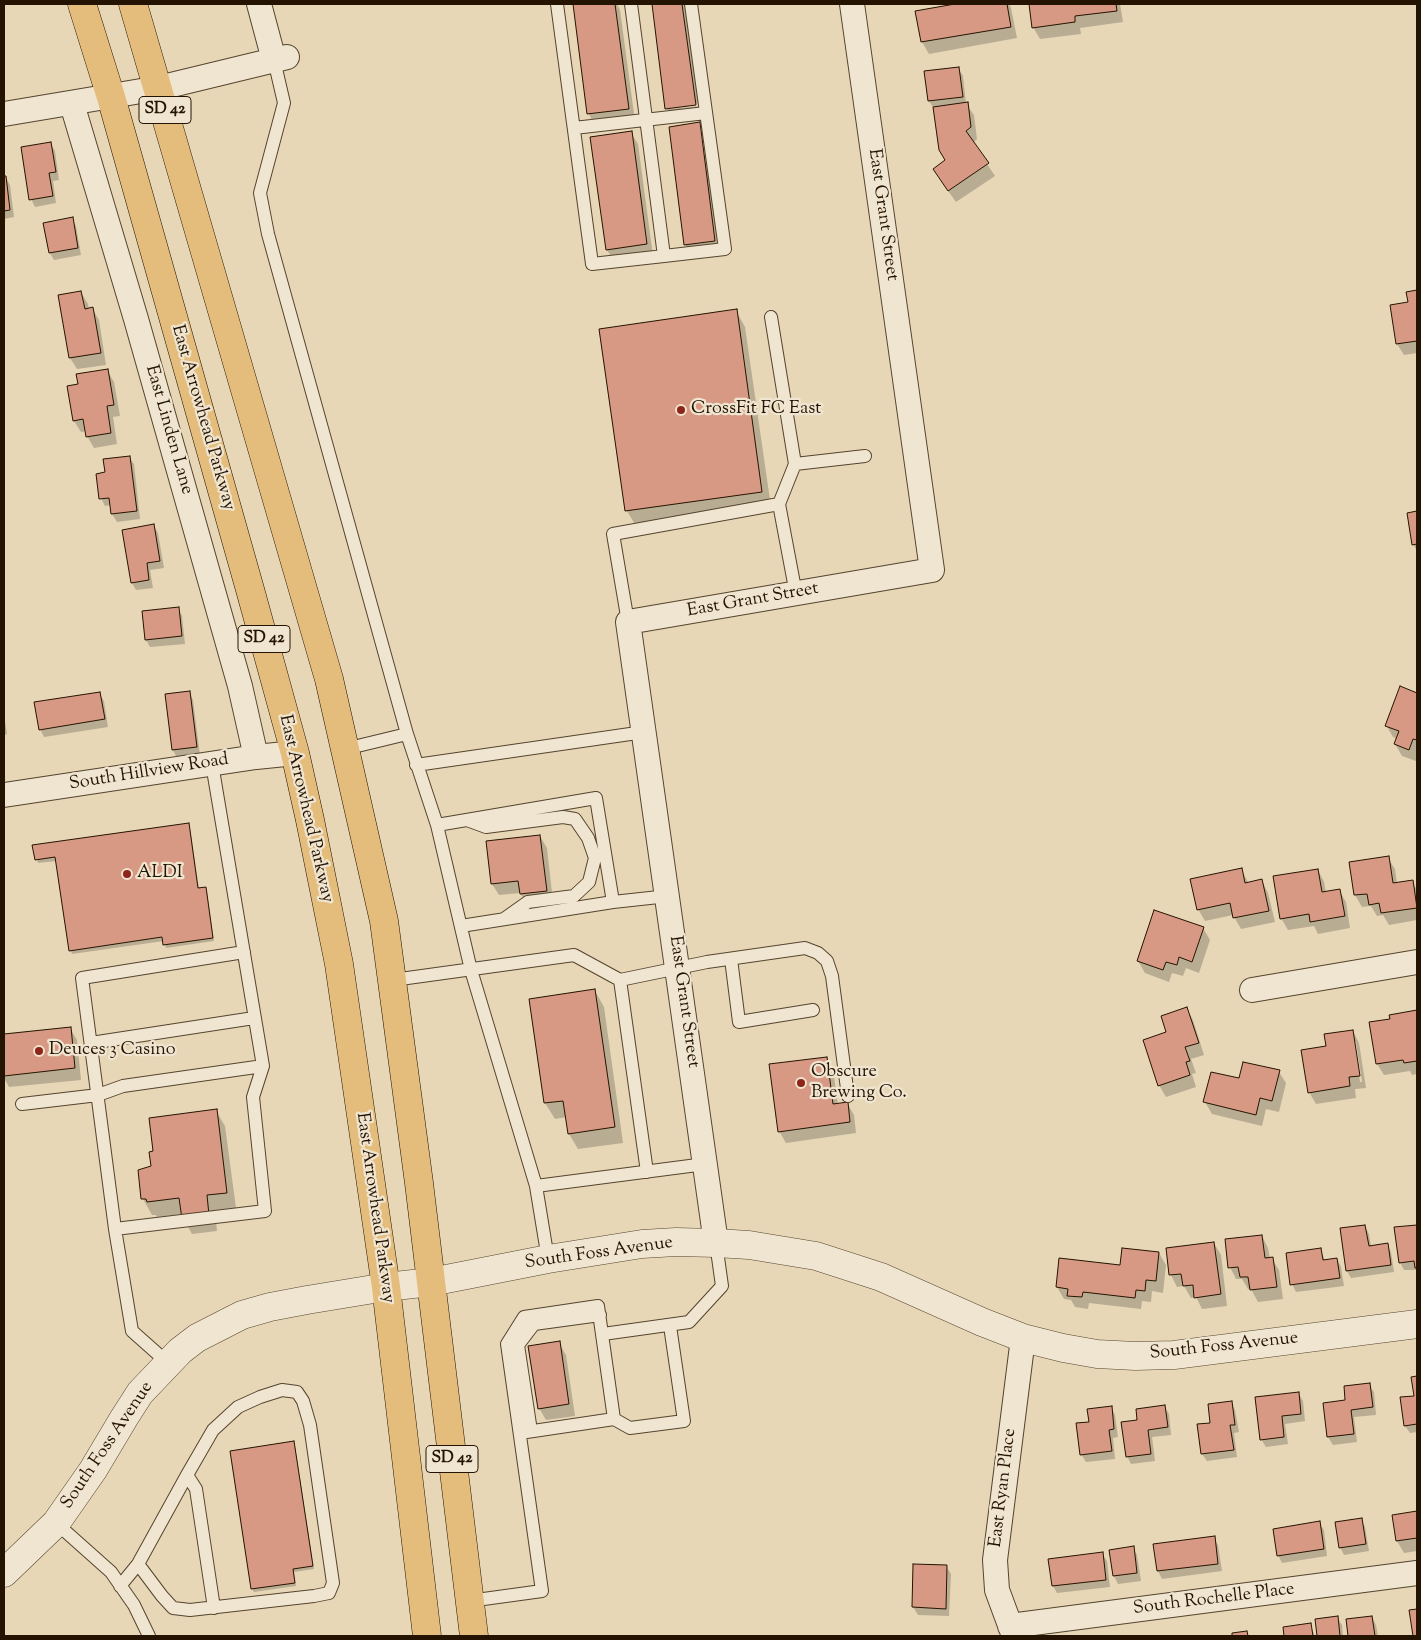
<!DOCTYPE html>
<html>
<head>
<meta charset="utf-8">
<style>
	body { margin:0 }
	#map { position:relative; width:1421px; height:1640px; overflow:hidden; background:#e7d7b7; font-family:"Sorts Mill Goudy",serif }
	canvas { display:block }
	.frame { position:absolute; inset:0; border:5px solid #241300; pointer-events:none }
</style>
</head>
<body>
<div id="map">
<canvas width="1421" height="1640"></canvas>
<div class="frame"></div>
</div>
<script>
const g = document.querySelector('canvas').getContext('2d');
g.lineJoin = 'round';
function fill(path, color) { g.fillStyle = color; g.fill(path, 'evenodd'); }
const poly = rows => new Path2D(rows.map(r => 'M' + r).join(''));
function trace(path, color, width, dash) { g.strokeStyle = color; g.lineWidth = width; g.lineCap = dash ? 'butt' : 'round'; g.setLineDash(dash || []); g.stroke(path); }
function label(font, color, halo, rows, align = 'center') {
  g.font = font + ' "Sorts Mill Goudy",serif'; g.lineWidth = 4.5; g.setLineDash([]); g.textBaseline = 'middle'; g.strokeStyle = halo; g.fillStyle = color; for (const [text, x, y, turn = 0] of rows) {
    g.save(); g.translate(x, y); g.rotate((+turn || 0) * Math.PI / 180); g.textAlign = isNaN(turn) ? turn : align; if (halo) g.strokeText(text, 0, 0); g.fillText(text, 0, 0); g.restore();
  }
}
fill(poly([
	[574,4,617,4,620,10,635,121,595,126,589,114],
	[653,4,687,4,700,103,670,107,670,109,700,106,701,116,673,120,667,108],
	[963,4,1009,4,1011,8,1017,38,929,54,922,42,917,12],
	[1030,4,1120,4,1123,22,1080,28,1081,34,1040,39,1033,27],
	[958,68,963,76,966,104,974,115,977,139,973,143,995,176,956,202,941,181,946,161,934,109,929,101,925,72],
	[699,124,706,136,721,252,692,256,685,244],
	[631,133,638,144,653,256,614,261,607,250],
	[50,143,55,151,59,180,53,181,56,203,35,207,31,199],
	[4,178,6,178,10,185,14,217,4,219],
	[72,219,76,226,81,255,54,260,50,253],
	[1417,291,1417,353,1404,355,1397,344,1409,303,1407,293],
	[81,292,88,304,89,309,92,308,99,320,106,365,77,369,70,358],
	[736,311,745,327,771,507,636,526,627,511],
	[107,370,114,382,120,416,113,417,117,444,94,448,87,436,87,431,81,432,74,421,79,385],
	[129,457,134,464,140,519,117,522,112,514,111,505,105,506,101,498],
	[1417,513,1417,551,1413,544,1409,514],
	[154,526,158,533,164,568,150,570,153,588,136,590,132,583,123,531],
	[178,608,182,616,185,644,150,647,146,640],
	[1401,688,1417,694,1417,757,1416,761,1402,756,1395,744,1397,739,1393,737,1386,725],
	[189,692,193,700,200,755,177,758,173,750,166,695],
	[99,693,104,701,108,727,44,737,40,729],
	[4,715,7,734,4,735],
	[189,824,190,827,199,889,205,888,207,892,214,941,166,948,164,941,72,954,71,951,57,861,38,863,34,846],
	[540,836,547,848,553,902,528,905,520,893,499,895,492,884],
	[1388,858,1395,869,1397,883,1412,881,1417,890,1417,920,1389,925,1383,915,1377,916,1371,906,1362,907,1355,895,1350,863],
	[1241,869,1249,884,1262,881,1268,893,1275,922,1241,929,1233,915,1205,921,1198,909],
	[1318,870,1324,882,1326,893,1339,890,1346,902,1350,928,1318,934,1314,926,1288,930,1281,918],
	[1155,912,1203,928,1210,940,1199,973,1186,968,1183,976,1172,973,1169,982,1145,973,1138,961],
	[595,991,604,1007,623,1143,578,1149,569,1134,567,1117,555,1119,545,1103,531,1000],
	[1186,1008,1193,1020,1204,1055,1191,1059,1196,1073,1192,1074,1196,1087,1166,1097,1159,1085,1168,1033],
	[1417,1012,1417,1074,1412,1075,1410,1071,1384,1075,1377,1064,1391,1020,1391,1016],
	[70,1028,77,1040,81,1080,9,1087,4,1078,4,1035],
	[1353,1031,1359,1043,1366,1088,1355,1089,1356,1098,1316,1104,1309,1092],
	[1354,1042,1356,1042,1362,1082,1360,1082],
	[826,1058,833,1070,838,1105,847,1103,854,1115,856,1133,786,1143,779,1131],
	[1279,1072,1286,1083,1279,1112,1266,1109,1262,1126,1212,1114,1205,1102,1240,1080],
	[216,1111,225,1126,236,1208,215,1211,217,1231,192,1234,183,1218,182,1214,157,1217,156,1215,152,1215,143,1199,152,1167],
	[1365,1226,1369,1234,1371,1246,1387,1244,1391,1252,1394,1272,1351,1278,1347,1271],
	[1417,1226,1417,1270,1404,1270,1400,1262,1396,1229],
	[1262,1236,1268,1248,1270,1259,1272,1259,1279,1270,1283,1299,1258,1302,1251,1289,1248,1289,1242,1279,1236,1279,1230,1267],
	[1214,1243,1221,1255,1227,1306,1202,1309,1196,1297,1191,1298,1184,1286,1177,1287,1171,1275,1167,1249],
	[1321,1250,1325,1261,1337,1259,1341,1267,1344,1286,1296,1292,1292,1284],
	[1159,1253,1166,1265,1163,1293,1152,1291,1151,1302,1142,1301,1141,1309,1089,1303,1088,1309,1075,1307,1071,1300,1064,1299,1057,1287],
	[559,1343,566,1355,575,1416,546,1420,539,1408],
	[1417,1377,1417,1432,1410,1433,1405,1426,1415,1397,1413,1378],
	[1369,1385,1374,1392,1376,1415,1354,1417,1357,1442,1333,1445,1328,1437,1325,1404,1347,1401],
	[1298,1393,1303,1401,1305,1421,1285,1424,1288,1444,1266,1447,1261,1439],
	[1231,1402,1235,1410,1239,1432,1234,1433,1237,1457,1207,1461,1202,1454,1212,1424],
	[1164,1406,1169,1414,1171,1435,1152,1437,1155,1461,1131,1464,1127,1456,1138,1421],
	[1111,1407,1115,1415,1118,1437,1113,1438,1115,1459,1086,1462,1081,1454,1090,1423],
	[293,1443,295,1446,314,1569,294,1572,296,1586,254,1592,252,1589,231,1452],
	[1417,1512,1417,1551,1404,1553,1397,1541,1394,1516],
	[1361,1519,1365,1527,1369,1551,1344,1555,1340,1547],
	[1319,1523,1324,1530,1327,1556,1282,1563,1278,1555],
	[1214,1538,1218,1545,1222,1571,1162,1579,1158,1571,1155,1545],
	[1133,1548,1137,1555,1141,1581,1118,1584,1114,1576,1111,1551],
	[1102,1554,1107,1561,1110,1587,1057,1593,1053,1586],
	[946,1566,951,1574,949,1616,918,1615,913,1607],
	[1372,1617,1376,1625,1378,1636,1349,1636,1347,1620],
	[1337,1618,1342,1625,1343,1636,1318,1636,1316,1620],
	[1310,1625,1315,1636,1286,1636,1284,1628]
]), '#0003');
const building = poly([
	[573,4,615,4,629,109,587,114,573,4],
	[652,4,682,4,696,105,665,109,652,4],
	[955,4,1007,4,1011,27,921,42,915,11,955,4],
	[1029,4,1116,4,1117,11,1075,16,1075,22,1032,28,1029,4],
	[959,67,963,97,928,101,924,71,959,67],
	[968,102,971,127,966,131,989,163,948,191,933,169,945,160,939,150,933,107,968,102],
	[700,122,715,241,684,245,669,127,700,122],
	[632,131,647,244,606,250,590,137,632,131],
	[51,142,56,172,49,173,53,196,29,200,21,147,51,142],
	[4,176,6,176,10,210,4,211,4,176],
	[73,217,78,248,49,253,43,223,73,217],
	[1417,290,1417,341,1396,344,1390,305,1408,302,1406,292,1417,290],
	[81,291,85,309,93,307,101,353,69,358,58,295,81,291],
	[737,309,762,492,625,511,599,329,737,309],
	[108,369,114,405,107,406,111,433,86,437,83,419,73,421,67,386,78,384,76,374,108,369],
	[130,456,137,511,111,514,109,498,99,499,96,474,105,472,103,459,130,456],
	[1417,511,1417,544,1412,545,1407,513,1417,511],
	[154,524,160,561,147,563,149,580,131,583,122,530,154,524],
	[179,607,182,636,145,640,142,611,179,607],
	[1400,686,1417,693,1417,740,1413,739,1409,750,1394,744,1399,731,1385,726,1400,686],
	[190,691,197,747,172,750,165,694,190,691],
	[100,692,105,719,39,730,34,702,100,692],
	[189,823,198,888,206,887,213,938,163,945,162,937,69,951,55,857,35,860,32,845,189,823],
	[540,835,547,891,520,894,518,881,491,884,486,841,540,835],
	[1389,856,1393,883,1413,880,1417,908,1381,913,1379,903,1369,905,1367,894,1354,895,1349,862,1389,856],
	[1242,868,1245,883,1262,879,1269,911,1233,918,1230,903,1197,910,1190,879,1242,868],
	[1318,869,1322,892,1340,889,1345,916,1310,922,1309,914,1280,919,1273,876,1318,869],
	[1154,910,1204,927,1192,962,1179,957,1177,965,1166,962,1163,970,1137,961,1154,910],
	[595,989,615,1127,568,1134,563,1101,544,1103,529,999,595,989],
	[1187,1007,1199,1043,1185,1047,1190,1061,1186,1062,1190,1075,1158,1086,1143,1040,1166,1032,1161,1016,1187,1007],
	[1417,1010,1417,1061,1404,1063,1403,1060,1376,1064,1369,1022,1390,1019,1389,1015,1417,1010],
	[71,1027,75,1068,4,1076,4,1034,71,1027],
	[1353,1030,1360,1076,1349,1077,1350,1086,1308,1093,1301,1050,1326,1046,1324,1034,1353,1030],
	[827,1057,833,1104,848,1102,850,1122,778,1132,769,1064,827,1057],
	[1243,1062,1280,1070,1272,1101,1260,1098,1256,1115,1203,1102,1211,1072,1239,1078,1243,1062],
	[217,1109,227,1193,207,1195,209,1215,182,1219,179,1198,147,1202,146,1199,141,1199,138,1170,151,1166,149,1152,153,1151,149,1118,217,1109],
	[1365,1225,1369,1246,1388,1243,1391,1265,1346,1271,1340,1228,1365,1225],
	[1417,1225,1417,1268,1415,1268,1414,1261,1399,1263,1394,1227,1417,1225],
	[1262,1235,1265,1258,1273,1257,1277,1287,1250,1290,1248,1277,1240,1277,1238,1267,1228,1268,1225,1239,1262,1235],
	[1214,1242,1221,1294,1194,1298,1193,1285,1183,1286,1181,1274,1169,1275,1166,1248,1214,1242],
	[1122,1248,1159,1252,1156,1281,1146,1280,1145,1291,1136,1290,1135,1298,1083,1292,1082,1297,1067,1296,1068,1289,1056,1287,1059,1258,1120,1265,1122,1248],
	[1321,1248,1323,1260,1337,1258,1340,1278,1290,1285,1286,1253,1321,1248],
	[560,1341,569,1404,538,1409,528,1346,560,1341],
	[1417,1376,1417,1424,1404,1426,1400,1397,1414,1396,1411,1377,1417,1376],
	[1370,1383,1373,1407,1351,1410,1354,1434,1327,1437,1323,1403,1345,1400,1344,1386,1370,1383],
	[1299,1392,1301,1414,1282,1416,1284,1437,1260,1440,1255,1397,1299,1392],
	[1232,1401,1235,1425,1230,1425,1234,1450,1201,1454,1197,1424,1210,1423,1208,1404,1232,1401],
	[1165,1405,1168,1427,1148,1430,1151,1454,1126,1457,1121,1422,1137,1420,1136,1409,1165,1405],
	[1112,1406,1114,1429,1109,1430,1112,1451,1080,1455,1076,1423,1089,1422,1087,1409,1112,1406],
	[294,1441,313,1566,293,1569,295,1583,251,1589,230,1451,294,1441],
	[1417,1511,1417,1538,1396,1541,1392,1515,1417,1511],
	[1362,1518,1366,1544,1339,1548,1335,1522,1362,1518],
	[1320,1521,1324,1549,1277,1556,1273,1529,1320,1521],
	[1215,1536,1218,1564,1157,1571,1153,1544,1215,1536],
	[1134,1546,1137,1573,1113,1576,1109,1550,1134,1546],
	[1103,1552,1106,1580,1052,1586,1048,1559,1103,1552],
	[913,1564,947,1565,946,1609,912,1607,913,1564],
	[1417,1609,1417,1636,1413,1636,1409,1610,1417,1609],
	[1338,1616,1340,1636,1317,1636,1315,1619,1338,1616],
	[1372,1616,1375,1636,1348,1636,1346,1619,1372,1616],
	[1311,1623,1313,1636,1284,1636,1283,1627,1311,1623],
	[1247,1631,1248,1636,1232,1636,1232,1633,1247,1631]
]);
fill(building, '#d79984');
trace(building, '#241300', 1);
const service = poly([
	[557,4,592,264,664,256,631,4],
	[274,60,284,103,260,193,268,234,407,734],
	[574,128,706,113],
	[664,256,725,249,691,4],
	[771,317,795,464,865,456],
	[779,504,795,464],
	[628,622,613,534,779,504,796,594],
	[345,749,407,734,437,825,471,970,536,1186,548,1259],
	[416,765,644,732],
	[467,820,486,827,563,817,575,819,588,838,595,858,589,882,574,896,528,902,504,919],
	[437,825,596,798,613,902],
	[461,926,613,902,668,896],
	[731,959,739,1022,813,1010],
	[393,980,574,955,620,980,707,962,805,948,818,953,827,961,832,976,848,1096],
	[620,980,647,1172],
	[91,1043,254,1018],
	[22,1104,98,1095,123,1086,263,1066],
	[536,1186,705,1164],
	[115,1229,82,978,244,952],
	[603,1334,689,1322,722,1286,716,1243],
	[168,1363,132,1331,115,1229,265,1211,253,1097,263,1066,212,764],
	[531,1431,518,1345,534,1324,600,1315],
	[520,1433,614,1419,630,1428,684,1421,670,1326],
	[187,1475,196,1489,214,1608],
	[56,1523,111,1572,134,1605,149,1636],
	[120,1586,138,1564,187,1475,213,1430,238,1407,260,1397,282,1390,297,1392,303,1401,310,1425,333,1583,329,1593,314,1596,190,1610,173,1608,162,1596,138,1564],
	[469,1601,542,1591,507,1344,524,1317,598,1306,614,1419]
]);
const minor = poly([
	[259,4,274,60],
	[72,104,136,319,240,686,256,757],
	[4,114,159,88,287,57],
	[4,795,256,757,295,753],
	[1252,990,1417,962],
	[716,1243,628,622,932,570,852,4],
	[1010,1626,1417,1573],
	[1014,1636,997,1590,995,1560,1023,1338]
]);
const tertiary = poly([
	[4,1573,56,1523,93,1470,124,1418,140,1393,180,1351,197,1338,242,1315,270,1307,307,1300,386,1287,431,1282,548,1259,642,1244,676,1242,716,1243,749,1245,816,1256,881,1277,982,1322,1023,1338,1063,1348,1097,1354,1135,1356,1174,1355,1417,1324]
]);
const primary = poly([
	[82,4,111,97,251,593,295,753,310,820,339,964,386,1287,427,1636],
	[133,4,329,679,384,921,419,1183,474,1636]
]);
trace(service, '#55442e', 14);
trace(minor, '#55442e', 26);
trace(tertiary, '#55442e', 29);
trace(primary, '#241300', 29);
trace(service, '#efe5d0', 12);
trace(minor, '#efe5d0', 24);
trace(tertiary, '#efe5d0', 28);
trace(primary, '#e4bc7c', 28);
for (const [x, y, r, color] of [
	[681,410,5,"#8f2418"],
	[127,874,5,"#8f2418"],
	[39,1051,5,"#8f2418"],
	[801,1083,5,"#8f2418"]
]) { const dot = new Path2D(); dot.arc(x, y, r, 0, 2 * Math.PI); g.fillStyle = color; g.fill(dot); trace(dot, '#efe5d0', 2); }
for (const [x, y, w] of [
	[165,110,52],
	[264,639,52],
	[452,1459,52]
]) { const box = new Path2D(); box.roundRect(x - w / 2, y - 13.5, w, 27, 4); g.fillStyle = '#efe5d0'; g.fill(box); trace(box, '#241300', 1); }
label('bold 16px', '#241300', null, [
	["SD 42",165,110],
	["SD 42",264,639],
	["SD 42",452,1459]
]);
label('18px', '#241300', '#efe5d0', [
	["East Grant Street",882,215,82],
	["East Arrowhead Parkway",202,418,74],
	["East Linden Lane",168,430,74],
	["East Grant Street",753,601,-10],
	["South Hillview Road",149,773,-9],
	["East Arrowhead Parkway",305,809,77],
	["East Grant Street",683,1002,82],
	["East Arrowhead Parkway",374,1208,82],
	["South Foss Avenue",599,1254,-8],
	["South Foss Avenue",1224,1347,-6],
	["South Foss Avenue",108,1446,-56],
	["East Ryan Place",1004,1488,-83],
	["South Rochelle Place",1214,1600,-7]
]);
label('18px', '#241300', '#efe5d0', [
	["CrossFit FC East",691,410],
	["ALDI",137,874],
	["Deuces 3 Casino",49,1051],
	["Obscure",811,1073],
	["Brewing Co.",811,1094]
], 'left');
</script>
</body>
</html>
